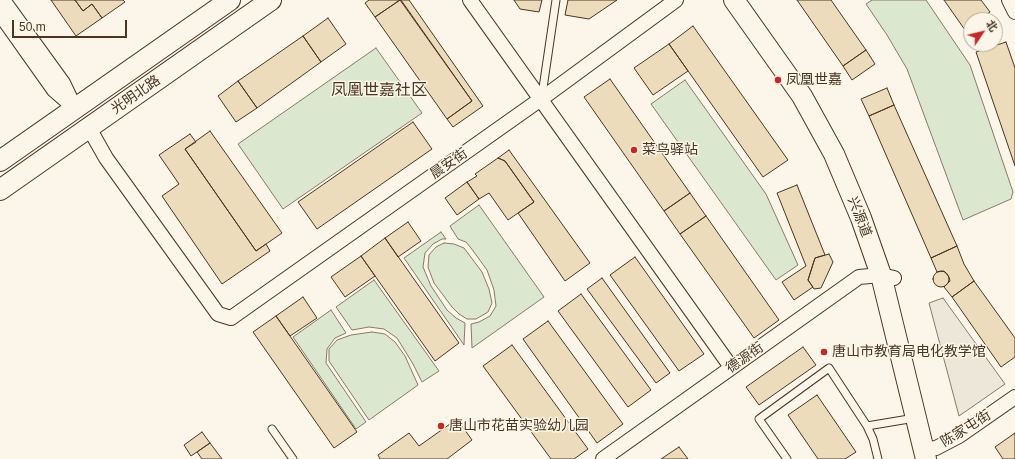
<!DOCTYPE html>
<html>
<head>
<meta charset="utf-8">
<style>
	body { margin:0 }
	#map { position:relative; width:1015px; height:459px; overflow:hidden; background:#fbf6e9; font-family:Arial,"Noto Sans SC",sans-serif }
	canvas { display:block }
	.north { position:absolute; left:963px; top:12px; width:40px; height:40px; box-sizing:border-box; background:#fbf6e9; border:1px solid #b4a999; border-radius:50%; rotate:55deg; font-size:11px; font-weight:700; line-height:16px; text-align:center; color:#4a3520 }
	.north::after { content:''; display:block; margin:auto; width:14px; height:18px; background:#c62828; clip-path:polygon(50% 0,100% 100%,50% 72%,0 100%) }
	.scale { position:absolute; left:12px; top:20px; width:115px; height:18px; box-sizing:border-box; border:2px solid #4a3520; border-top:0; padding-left:5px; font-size:12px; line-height:14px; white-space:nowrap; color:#4a3520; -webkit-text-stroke:3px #fbf6e9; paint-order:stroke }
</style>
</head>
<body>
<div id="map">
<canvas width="1015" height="459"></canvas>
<div class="north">北</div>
<div class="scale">50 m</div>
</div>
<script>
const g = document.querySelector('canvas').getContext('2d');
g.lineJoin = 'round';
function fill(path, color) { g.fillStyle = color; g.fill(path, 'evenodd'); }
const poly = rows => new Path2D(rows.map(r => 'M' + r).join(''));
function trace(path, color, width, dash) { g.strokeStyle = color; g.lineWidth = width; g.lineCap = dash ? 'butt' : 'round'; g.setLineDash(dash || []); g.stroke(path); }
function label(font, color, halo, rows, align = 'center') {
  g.font = font + ' Arial,"Noto Sans SC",sans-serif'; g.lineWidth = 3; g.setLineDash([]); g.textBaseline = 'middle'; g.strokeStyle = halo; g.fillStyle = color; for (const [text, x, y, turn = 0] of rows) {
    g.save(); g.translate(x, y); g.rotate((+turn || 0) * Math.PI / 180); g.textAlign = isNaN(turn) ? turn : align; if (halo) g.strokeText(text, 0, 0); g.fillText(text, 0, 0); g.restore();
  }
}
const green = poly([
	[872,0,926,0,970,65,1013,192,1011,199,963,220,907,69,887,35,866,4,872,0],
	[376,48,422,113,283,209,238,144,376,48],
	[685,80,766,194,798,265,776,280,651,104,685,80],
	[479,205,544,297,472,348,471,324,479,322,490,316,496,306,494,290,487,270,471,248,466,242,458,239,450,226,479,205],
	[441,232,446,239,442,239,433,244,425,253,423,267,431,286,447,310,456,318,465,323,464,345,404,258,441,232],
	[444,243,454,244,464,248,482,272,489,289,492,303,488,312,476,319,467,319,459,314,452,307,434,283,428,267,429,255,436,247,444,243],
	[374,280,439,371,422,382,413,364,397,338,384,329,369,327,352,330,336,307,374,280],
	[331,310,346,333,335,338,327,349,326,363,366,422,356,429,293,337,331,310],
	[372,332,385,334,395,342,405,356,418,385,369,420,329,361,329,349,337,340,351,335,372,332]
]);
fill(green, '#dce7d0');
trace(green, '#887966', 1);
const parking = poly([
	[943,298,1005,384,959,416,929,303,943,298]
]);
fill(parking, '#ede7d9');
trace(parking, '#887966', 1);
const building = poly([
	[51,0,75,0,83,11,92,4,102,18,76,36,51,0],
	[75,0,123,0,125,2,102,18,92,4,83,11,75,0],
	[369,0,400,0,375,17,365,3,369,0],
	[400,0,472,101,447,119,375,17,400,0],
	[401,0,409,0,483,106,453,127,447,119,472,101,401,0],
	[514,0,542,0,539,12,520,9,514,0],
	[568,0,617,0,589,19,565,15,568,0],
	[797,0,831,0,866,50,843,66,797,0],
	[944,0,981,0,990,12,979,20,971,20,971,26,965,30,944,0],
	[328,18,346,44,321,62,303,36,328,18],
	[693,26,788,160,763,177,669,44,693,26],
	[303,36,321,62,257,108,238,81,303,36],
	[1006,42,1015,68,1015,166,976,52,1006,42],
	[669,44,688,71,653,95,634,68,669,44],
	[866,50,875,64,852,80,843,66,866,50],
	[610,79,690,193,664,211,584,97,610,79],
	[238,81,257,108,236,122,218,96,238,81],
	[887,88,894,105,869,116,861,99,887,88],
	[894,105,957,246,931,258,869,116,894,105],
	[413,122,432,149,317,229,298,202,413,122],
	[210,131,282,233,256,251,185,149,210,131],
	[190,134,196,142,185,149,256,251,266,244,270,251,222,284,162,196,179,184,159,155,190,134],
	[509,150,590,263,565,281,518,213,534,202,505,161,498,158,509,150],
	[498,158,505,161,534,202,508,220,489,193,479,199,467,182,477,176,475,174,498,158],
	[467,182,479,199,457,215,445,198,467,182],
	[797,185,825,255,815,258,808,280,813,287,794,300,782,282,806,266,777,193,797,185],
	[690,193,706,216,680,234,664,211,690,193],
	[706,216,779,320,754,338,680,234,706,216],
	[408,222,421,241,398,257,385,238,408,222],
	[385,238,459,343,435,361,361,256,385,238],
	[957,246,964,264,974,281,952,297,944,287,950,281,949,277,944,271,937,272,931,258,957,246],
	[829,254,833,262,821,288,814,289,808,280,815,258,829,254],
	[361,256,375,276,345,297,331,277,361,256],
	[635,257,704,354,679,371,610,275,635,257],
	'933 279a8 8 0 1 1 16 0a8 8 0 1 1-16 0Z',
	[602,278,670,373,656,383,587,289,602,278],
	[974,281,1015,338,1015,357,1001,367,952,297,974,281],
	[581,294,651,390,628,407,558,311,581,294],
	[303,297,317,318,290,336,276,316,303,297],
	[276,316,357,432,334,448,253,332,276,316],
	[548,321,623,424,597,443,523,339,548,321],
	[512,345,588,449,574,459,551,459,483,366,512,345],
	[803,347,816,365,759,405,746,387,803,347],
	[817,395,856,452,845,459,818,459,788,415,817,395],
	[457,419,472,440,447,459,380,459,378,455,409,433,419,446,457,419],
	[202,432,210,443,191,456,184,445,202,432],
	[1015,433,1015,459,1003,459,995,447,1015,433],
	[210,443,222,459,202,459,197,452,210,443],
	[679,447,688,459,661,459,679,447]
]);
fill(building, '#ecdcbc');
trace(building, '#4a3520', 1);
const service = poly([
	[543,88,556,0],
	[867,426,915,418],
	[272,429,293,459],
	[787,459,759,419,829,368,867,426,873,439,878,459]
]);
const minor = poly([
	[3,0,63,83,75,108],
	[470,0,731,367],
	[1009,0,1015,12],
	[0,14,54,90,70,104],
	[89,128,106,158,218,314,231,318,548,94,676,0],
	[923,450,936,448,959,436,1015,397],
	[603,459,859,277,881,275,894,278]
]);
const secondary = poly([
	[734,0,802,96,834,154,861,218,881,275,926,459],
	[0,161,230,0],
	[0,190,271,0]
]);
trace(service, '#4a3520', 9);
trace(minor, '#4a3520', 16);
trace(secondary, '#4a3520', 22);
trace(service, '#fbf6e9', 7);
trace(minor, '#fbf6e9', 14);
trace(secondary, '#fbf6e9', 20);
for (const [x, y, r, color] of [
	[778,80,4,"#c62828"],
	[634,150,4,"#c62828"],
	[824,352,4,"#c62828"],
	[441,426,4,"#c62828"]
]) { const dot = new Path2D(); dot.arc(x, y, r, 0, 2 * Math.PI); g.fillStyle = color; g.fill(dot); trace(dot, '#fbf6e9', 1.5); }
label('14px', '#4a3520', '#fbf6e9', [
	["凤凰世嘉",786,80],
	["菜鸟驿站",642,150],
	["唐山市教育局电化教学馆",832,352],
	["唐山市花苗实验幼儿园",449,426]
], 'left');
label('14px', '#4a3520', '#fbf6e9', [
	["光明北路",136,95,-35],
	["晨安街",449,164,-35],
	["兴源道",859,217,69],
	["德源街",745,358,-35],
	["陈家屯街",966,429,-32]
]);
label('16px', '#4a3520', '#fbf6e9', [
	["凤凰世嘉社区",379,91]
]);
</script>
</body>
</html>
